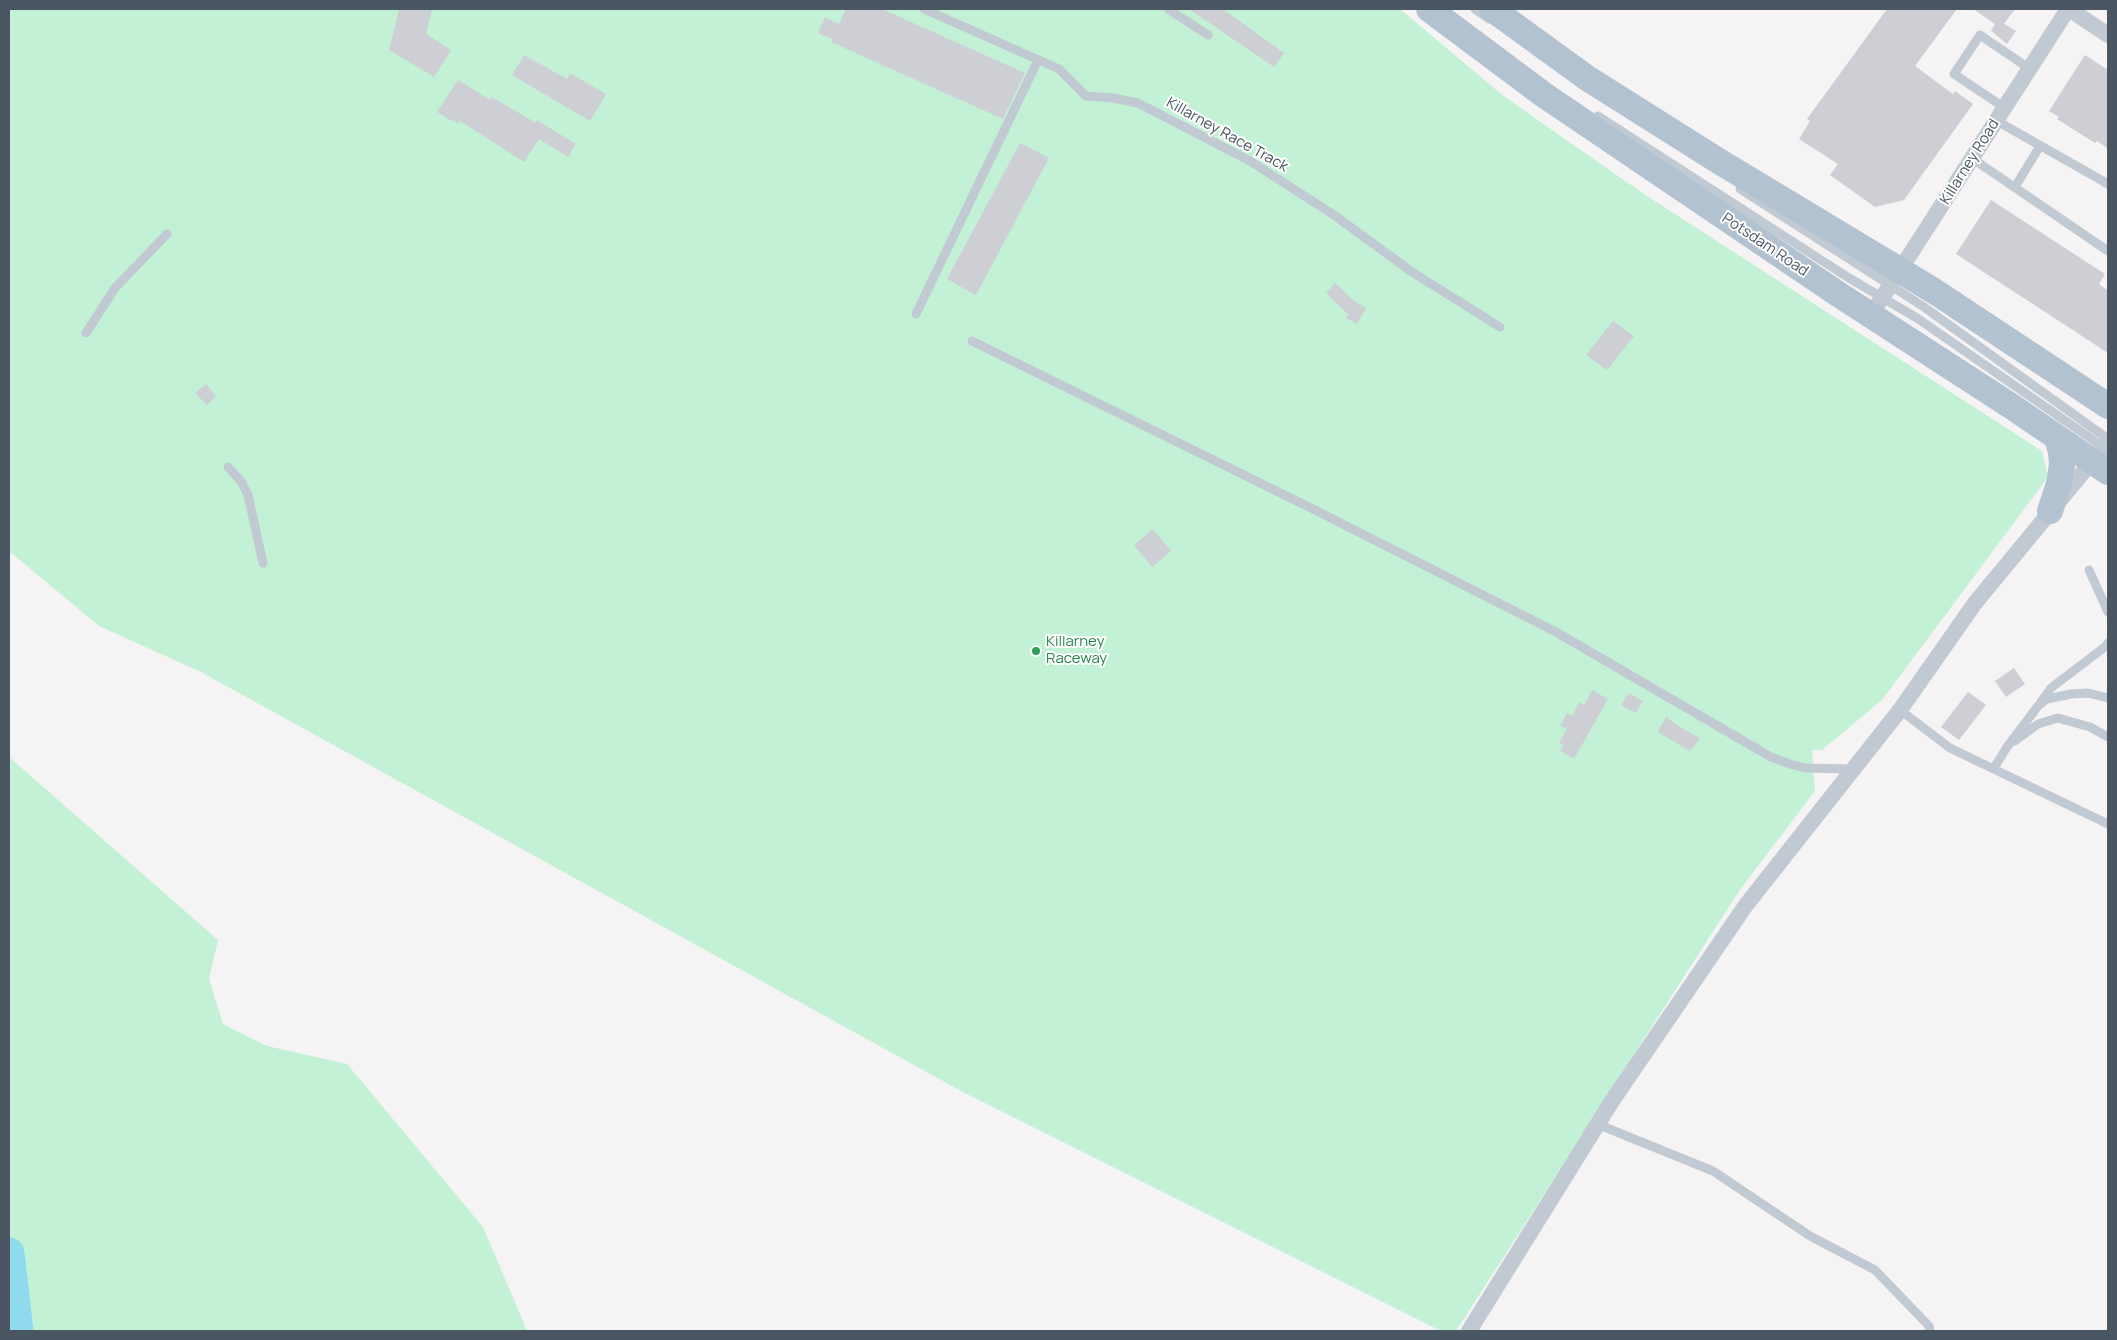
<!DOCTYPE html>
<html>
<head>
<meta charset="utf-8">
<style>
	body { margin:0 }
	#map { position:relative; width:2117px; height:1340px; overflow:hidden; background:#f5f3f3; font-family:Manrope,sans-serif }
	canvas { display:block }
	.frame { position:absolute; inset:0; border:10px solid #4a5661; pointer-events:none }
</style>
</head>
<body>
<div id="map">
<canvas width="2117" height="1340"></canvas>
<div class="frame"></div>
</div>
<script>
const g = document.querySelector('canvas').getContext('2d');
g.lineJoin = 'round';
function fill(path, color) { g.fillStyle = color; g.fill(path, 'evenodd'); }
const poly = rows => new Path2D(rows.map(r => 'M' + r).join(''));
function trace(path, color, width, dash) { g.strokeStyle = color; g.lineWidth = width; g.lineCap = dash ? 'butt' : 'round'; g.setLineDash(dash || []); g.stroke(path); }
function label(font, color, halo, rows, align = 'center') {
  g.font = font + ' Manrope,sans-serif'; g.lineWidth = 4; g.setLineDash([]); g.textBaseline = 'middle'; g.strokeStyle = halo; g.fillStyle = color; for (const [text, x, y, turn = 0] of rows) {
    g.save(); g.translate(x, y); g.rotate((+turn || 0) * Math.PI / 180); g.textAlign = isNaN(turn) ? turn : align; if (halo) g.strokeText(text, 0, 0); g.fillText(text, 0, 0); g.restore();
  }
}
fill(poly([
	[9,9,1400,9,1501,94,1582,151,1647,196,2042,451,2048,477,1882,700,1822,750,1812,750,1815,791,1739,891,1456,1331,1441,1331,961,1091,201,672,99,626,9,551],
	[9,757,218,940,209,979,223,1024,267,1046,347,1064,483,1227,527,1331,9,1331]
]), '#c3f1d5');
trace(poly([
	[9,1253,18,1331]
]), '#90daee', 31);
fill(poly([
	[399,9,432,9,426,34,451,50,434,77,389,50],
	[846,9,882,9,1025,73,1003,119,831,42,832,39,818,33,825,17,839,24],
	[1189,9,1223,9,1284,53,1274,67],
	[1887,9,1957,9,1915,66,1953,94,1955,91,1973,104,1904,200,1875,207,1830,175,1838,164,1799,139,1810,121,1807,119],
	[1973,9,2015,9,2004,24,2016,31,2007,44,1991,31,1995,24],
	[524,55,567,79,570,73,606,94,590,121,512,75],
	[2085,55,2108,70,2108,149,2097,141,2095,143,2057,119,2059,117,2049,111],
	[458,80,490,100,492,97,536,123,537,120,576,144,568,157,539,139,524,162,460,121,458,124,452,119,451,121,437,112],
	[1020,143,1049,158,976,295,947,279],
	[1991,200,2105,274,2099,284,2108,291,2108,353,1956,254],
	[1335,283,1354,301,1366,308,1357,324,1346,318,1348,314,1326,293],
	[1613,321,1634,336,1607,370,1586,355],
	[206,384,216,396,207,405,195,393],
	[1153,529,1171,551,1152,567,1134,545],
	[2014,668,2025,684,2006,697,1995,681],
	[1592,690,1608,699,1574,759,1560,751,1564,745,1559,743,1567,729,1560,726,1567,713,1572,716,1580,702,1584,705],
	[1968,692,1986,705,1959,740,1941,727],
	[1629,693,1643,701,1636,713,1621,705],
	[1666,717,1678,726,1700,738,1690,751,1658,732]
]), '#cdcfd5');
trace(poly([
	[924,9,1059,69,1086,96,1113,98,1138,103,1250,161,1334,215,1412,272,1500,327],
	[1168,9,1208,35],
	[1475,9,1489,19],
	[2005,108,1954,74,1980,35,2030,69],
	[1598,116,1849,278,1917,318,2106,449],
	[1997,121,2108,184],
	[1973,159,2108,251],
	[2015,187,2040,146],
	[1740,189,1924,307,2108,439],
	[916,314,1038,60],
	[86,333,115,288,167,234],
	[972,341,1315,510,1556,632,1771,757,1790,764,1805,768,1855,769],
	[228,467,241,481,248,495,263,563],
	[2089,570,2108,612],
	[2041,702,2051,688,2106,646,2108,643],
	[1900,710,1950,748,2108,824],
	[2015,741,2038,724,2058,718,2090,727,2108,737],
	[1994,768,2007,747,2038,706,2047,699,2071,694,2088,693,2108,698],
	[1597,1124,1713,1171,1810,1236,1875,1270,1929,1326,1930,1331]
]), '#c1cad2', 9);
trace(poly([
	[2069,9,2108,35],
	[1871,315,2068,9],
	[1469,1331,1612,1101,1746,905,1900,710,1975,603,2108,442]
]), '#c1cad2', 16);
trace(poly([
	[1429,9,1544,95,1838,294,2011,406,2108,472],
	[1492,9,1587,78,1717,160,1934,291,2108,406],
	[2050,511,2059,484,2062,465,2061,452,2057,438]
]), '#b3c2d1', 26);
for (const [x, y, r, color] of [
	[1036,651,5,"#2e9e5b"]
]) { const dot = new Path2D(); dot.arc(x, y, r, 0, 2 * Math.PI); g.fillStyle = color; g.fill(dot); trace(dot, '#fff', 2); }
label('15px', '#4a5661', '#fff', [
	["Killarney Race Track",1227,135,29],
	["Killarney Road",1970,162,-58],
	["Potsdam Road",1765,245,34]
]);
label('15px', '#27864d', '#fff', [
	["Killarney",1046,642],
	["Raceway",1046,659]
], 'left');
</script>
</body>
</html>
